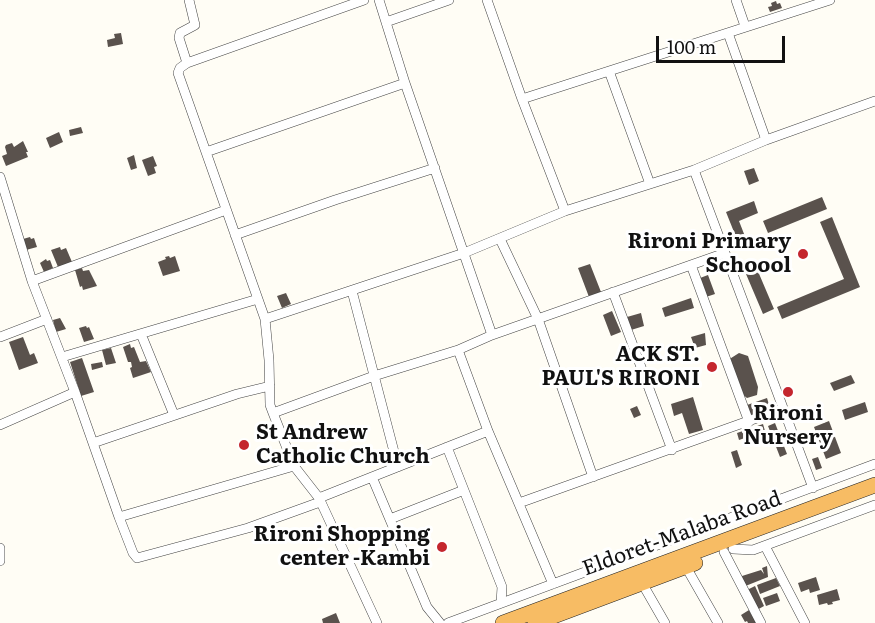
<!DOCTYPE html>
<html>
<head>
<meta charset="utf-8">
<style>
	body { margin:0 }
	#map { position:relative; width:875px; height:623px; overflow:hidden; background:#fffdf5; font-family:Literata,serif }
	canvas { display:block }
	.scale { position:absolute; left:656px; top:36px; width:129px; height:27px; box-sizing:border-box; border:3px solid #111; border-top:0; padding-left:8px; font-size:18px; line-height:21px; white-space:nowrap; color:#111; -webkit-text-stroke:4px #fff; paint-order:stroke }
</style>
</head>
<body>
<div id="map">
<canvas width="875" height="623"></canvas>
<div class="scale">100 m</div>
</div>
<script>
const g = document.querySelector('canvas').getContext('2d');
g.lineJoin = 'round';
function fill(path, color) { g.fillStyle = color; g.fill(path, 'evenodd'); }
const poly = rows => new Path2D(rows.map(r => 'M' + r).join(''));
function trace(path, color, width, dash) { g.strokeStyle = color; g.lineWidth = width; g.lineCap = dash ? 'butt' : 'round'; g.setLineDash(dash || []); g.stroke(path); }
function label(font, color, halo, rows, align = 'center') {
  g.font = font + ' Literata,serif'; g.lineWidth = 6; g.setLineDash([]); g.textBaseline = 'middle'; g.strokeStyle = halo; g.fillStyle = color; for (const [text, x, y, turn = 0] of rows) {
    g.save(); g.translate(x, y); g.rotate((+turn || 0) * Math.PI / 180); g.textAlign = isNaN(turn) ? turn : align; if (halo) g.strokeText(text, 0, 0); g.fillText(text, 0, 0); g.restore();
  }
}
fill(poly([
	[776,1,777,4,780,3,782,8,770,12,768,7,772,6,771,3],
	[121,33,123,44,108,47,107,40,115,38,114,34],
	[81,127,83,133,70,136,69,130],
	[59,132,63,142,50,148,46,138],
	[23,141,28,152,26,152,28,157,6,166,2,156,7,154,5,147,6,145,12,143,14,147],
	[134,155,137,168,131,170,127,158],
	[153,156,157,166,154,167,156,173,148,176,142,160],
	[754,168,759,181,749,185,744,171],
	[822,197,827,209,768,233,763,221],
	[754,201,758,213,739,221,746,239,738,242,726,212],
	[832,217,860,287,782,319,777,307,844,279,820,222],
	[30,237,31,239,34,238,37,247,26,250,23,239],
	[60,247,61,250,66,248,72,262,58,267,51,250],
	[169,256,170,258,175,256,180,271,163,276,158,262,166,259,165,257],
	[46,259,47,261,50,260,53,268,44,272,40,263],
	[590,264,601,292,589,297,578,268],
	[82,268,83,271,89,270,97,286,83,290,82,286,80,287,75,270],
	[757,269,774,309,763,314,746,274],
	[708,275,715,294,706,297,700,278],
	[286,293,291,304,282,308,277,296],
	[691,298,694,308,665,317,662,308],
	[612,311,621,332,611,336,603,315],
	[641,313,644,326,631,330,627,317],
	[60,318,66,329,56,332,53,320],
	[86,326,87,328,89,327,94,339,84,342,79,328],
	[705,333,706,345,695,348,691,337],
	[23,337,30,355,34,353,38,363,19,370,9,342],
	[130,344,131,348,134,347,140,362,146,361,151,372,133,378,130,368,132,367,131,362,128,362,123,347],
	[111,348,116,363,106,365,102,350],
	[739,353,748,356,758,387,757,395,747,398,742,394,728,360],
	[82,358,94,392,81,396,70,362],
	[102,362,103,367,92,370,91,364],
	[851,375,855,383,834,391,830,383],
	[693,397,703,430,689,434,682,413,674,416,671,404],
	[767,398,770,408,750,415,747,405],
	[865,402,868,412,845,420,842,410],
	[637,406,641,415,634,418,630,409],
	[829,421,841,453,826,459,814,427],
	[775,423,787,454,780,457,768,426],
	[763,424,765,431,739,440,737,433],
	[737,450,742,465,736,468,731,452],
	[818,457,822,468,816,470,812,459],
	[767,566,768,577,743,587,742,576,761,570,764,574,762,568],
	[816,577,820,590,810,593,809,589,801,592,798,583],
	[776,578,780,586,760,594,757,585],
	[755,586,764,606,757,610,747,590],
	[837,589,840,600,832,602,833,604,828,605,827,603,819,605,817,595],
	[777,593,780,601,766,606,763,598],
	[749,610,756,623,748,623,747,621,745,622,741,615],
	[336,613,340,623,323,623,322,619]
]), '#5a524d');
const minor = poly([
	[364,0,187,63,180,68,178,73,265,319,269,360,270,405,273,413,294,466,319,498,377,623],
	[379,0,405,83,492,335],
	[487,0,522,99,565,211],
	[736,0,745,26],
	[386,22,449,0],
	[728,33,766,140],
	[187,63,179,38,180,33,195,25,189,0],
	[609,71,650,184],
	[522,99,830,0],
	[206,152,405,83],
	[694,170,813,488],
	[0,177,32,281],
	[226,210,32,281,75,392,119,517,294,466],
	[235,235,335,200,435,168],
	[500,239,538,319,593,477],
	[691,265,749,422],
	[352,291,398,467],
	[613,292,672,450],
	[265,319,464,253,565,211,694,170,766,140,875,101],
	[141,334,174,415],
	[0,337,47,319],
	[458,350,488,431,553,584],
	[62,357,258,299],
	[273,413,374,376,458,350,492,335,725,253],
	[0,425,75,392],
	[93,443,237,394,270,386],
	[447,447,502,587,501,603],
	[372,477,427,607,440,623],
	[319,498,488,431],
	[519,503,782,409],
	[119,517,133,553,137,558,248,528,320,502],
	[390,519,464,490],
	[765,546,805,623],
	[0,548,0,561],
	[733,549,753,550,875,505],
	[724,552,761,623],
	[686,567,718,623],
	[642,583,665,623],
	[448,623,875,464]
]);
const trunk = poly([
	[503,623,875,485],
	[535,623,695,563]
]);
trace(minor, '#444', 10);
trace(trunk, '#222', 16);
trace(minor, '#fff', 9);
trace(trunk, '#f7bc64', 15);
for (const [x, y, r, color] of [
	[803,254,6,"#c4262e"],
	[712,367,6,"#c4262e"],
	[788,392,6,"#c4262e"],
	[244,445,6,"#c4262e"],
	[442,547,6,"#c4262e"]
]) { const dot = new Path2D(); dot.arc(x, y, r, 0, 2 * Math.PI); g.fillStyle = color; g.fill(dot); trace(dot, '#fff', 2); }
label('bold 21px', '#111', '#fff', [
	["Rironi Primary",791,242],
	["Schoool",791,266],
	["ACK ST.",700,355],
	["PAUL'S RIRONI",700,379],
	["Rironi",788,414,"center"],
	["Nursery",788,438,"center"],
	["St Andrew",256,433,"left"],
	["Catholic Church",256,457,"left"],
	["Rironi Shopping",430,535],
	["center -Kambi",430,559]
], 'right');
label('21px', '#111', '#fff', [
	["Eldoret-Malaba Road",682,534,-20]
]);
</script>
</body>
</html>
